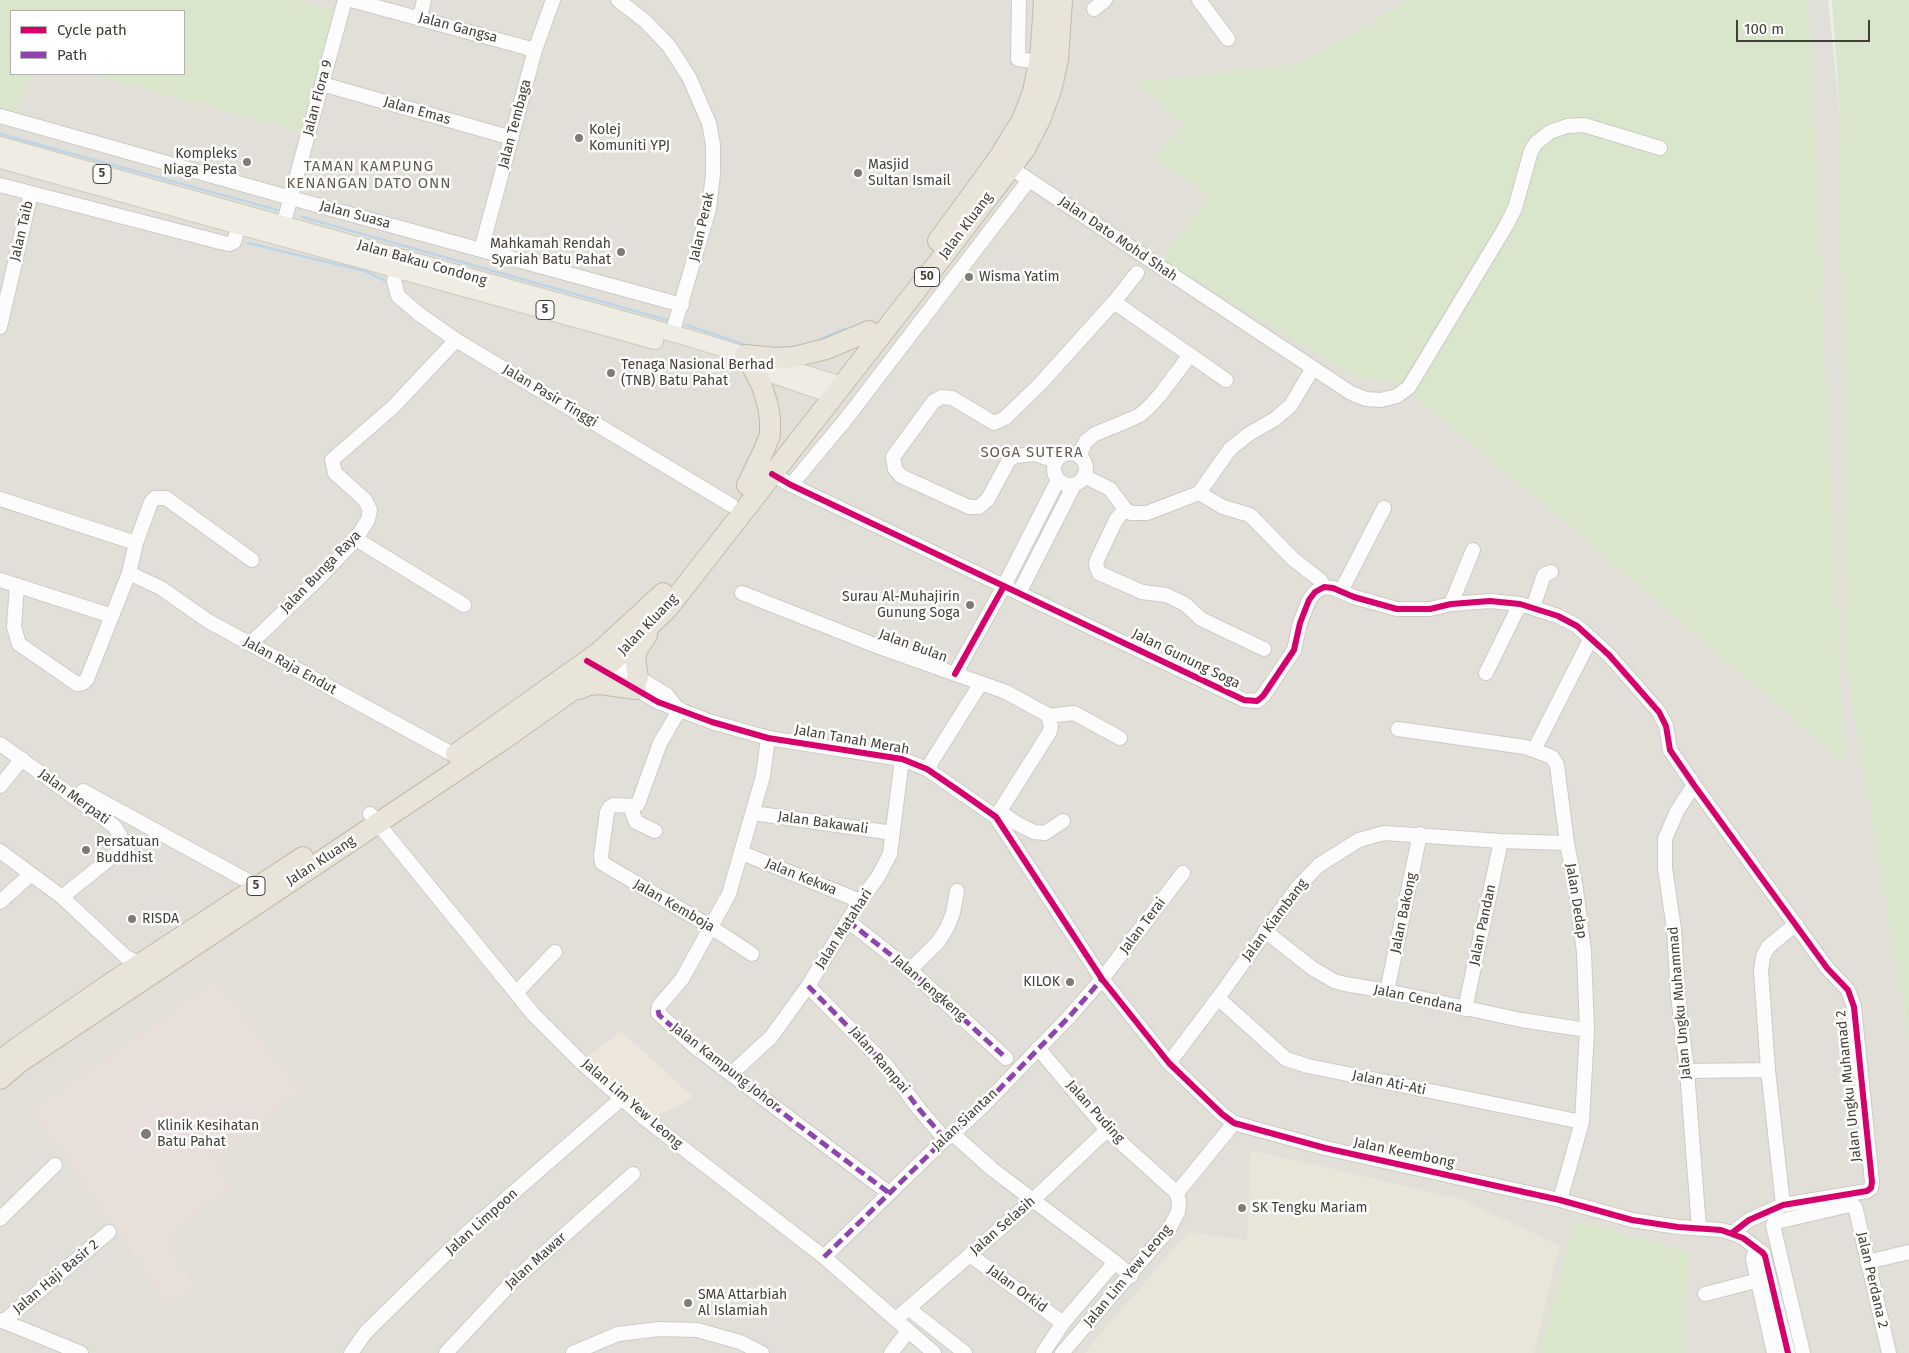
<!DOCTYPE html>
<html>
<head>
<meta charset="utf-8">
<style>
	body { margin:0 }
	#map { position:relative; width:1909px; height:1353px; overflow:hidden; background:#eeede9; font-family:"Fira Sans",sans-serif }
	canvas { display:block }
	.legend { position:absolute; left:10px; top:10px; width:175px; height:65px; box-sizing:border-box; background:#fff; border:1px solid #b4b2af; margin:0; padding:6px 9px; list-style:none; font-size:15px; color:#433e36 }
	.legend li { display:flex; align-items:center; gap:10px; height:25px }
	.legend b { width:25px; border:1px solid #b4b2af }
	.scale { position:absolute; left:1736px; top:20px; width:134px; height:22px; box-sizing:border-box; border:2px solid #433e36; border-top:0; padding-left:6px; font-size:15px; line-height:18px; white-space:nowrap; color:#433e36; -webkit-text-stroke:4px #fff; paint-order:stroke }
</style>
</head>
<body>
<div id="map">
<canvas width="1909" height="1353"></canvas>
<ul class="legend">
<li><b style="height:6px;background:#d6006c"></b>Cycle path</li>
<li><b style="height:6px;background:#8e44ad"></b>Path</li>
</ul>
<div class="scale">100 m</div>
</div>
<script>
const g = document.querySelector('canvas').getContext('2d');
g.lineJoin = 'round';
function fill(path, color) { g.fillStyle = color; g.fill(path, 'evenodd'); }
const poly = rows => new Path2D(rows.map(r => 'M' + r).join(''));
function trace(path, color, width, dash) { g.strokeStyle = color; g.lineWidth = width; g.lineCap = dash ? 'butt' : 'round'; g.setLineDash(dash || []); g.stroke(path); }
function label(font, color, halo, rows, align = 'center') {
  g.font = font + ' "Fira Sans",sans-serif'; g.lineWidth = 5; g.setLineDash([]); g.textBaseline = 'middle'; g.strokeStyle = halo; g.fillStyle = color; for (const [text, x, y, turn = 0] of rows) {
    g.save(); g.translate(x, y); g.rotate((+turn || 0) * Math.PI / 180); g.textAlign = isNaN(turn) ? turn : align; if (halo) g.strokeText(text, 0, 0); g.fillText(text, 0, 0); g.restore();
  }
}
fill(poly([
	[0,0,1828,0,1840,116,1848,678,1909,1041,1909,1353,0,1353],
	[11,11,184,11,184,74,11,74]
]), '#e1dfd7');
fill(poly([
	[621,1031,692,1096,684,1103,651,1118,586,1058]
]), '#ede6da');
fill(poly([
	[1251,1150,1462,1199,1560,1246,1534,1353,1084,1353,1188,1232,1247,1240]
]), '#e8e5d9');
fill(poly([
	[217,979,301,1091,213,1158,231,1186,167,1238,195,1288,169,1306,32,1110]
]), '#e8deda');
fill(poly([
	[0,0,297,0,336,10,303,132,87,74,184,74,184,11,11,11,11,74,31,74,16,114,0,109],
	[1409,0,1809,0,1844,762,1577,532,1398,383,1357,378,1162,260,1209,196,1154,158,1184,124,1136,83,1300,63],
	[1832,0,1909,0,1909,1041,1848,678,1840,116],
	[1575,1220,1689,1252,1683,1353,1540,1353]
]), '#dae6cb');
trace(poly([
	[0,134,277,210],
	[302,217,667,320],
	[248,243,365,271,388,282],
	[686,325,749,346],
	[815,342,844,329],
	[774,348,795,347]
]), '#bdd5e8', 2.5);
const minor = poly([
	[351,0,535,50],
	[618,0,645,21,669,46,689,77,709,123,713,145,713,174,709,209,672,334],
	[1019,0,1018,59,1039,62],
	[1199,0,1228,39],
	[1094,9,1105,0],
	[420,17,424,0],
	[322,84,512,138],
	[0,116,291,198,682,305],
	[1005,164,1351,393,1366,399,1381,400,1397,396,1409,387,1506,226,1515,208,1531,151,1536,143,1550,132,1567,126,1584,125,1660,148],
	[0,185,224,243,229,244,234,242,239,225],
	[281,233,345,0],
	[481,250,535,50,553,0],
	[401,270,396,273,394,281,398,296,419,314,456,340,731,505],
	[1114,302,1226,380],
	[0,327,31,193],
	'1054 469a16 16 0 1 1 32 0a16 16 0 1 1-32 0Z',
	[1079,456,1086,441,1095,434,1129,420,1140,415,1148,408,1160,395,1190,355],
	[1056,461,1035,454,1015,456,1009,460,988,499,979,507,969,507,901,476,895,469,893,457,934,401,942,397,952,398,994,423,1005,418,1041,383,1114,302,1137,273],
	[772,474,791,485,1244,700,1257,701,1263,696,1294,650,1300,623,1309,600,1315,592,1324,587,1333,588,1354,597,1397,609,1430,609,1451,604,1490,601,1520,604,1558,616,1577,626,1609,655,1659,712,1666,726,1670,750,1694,785,1827,968,1848,990,1854,1007,1872,1182,1871,1188,1867,1191,1783,1205,1749,1220,1732,1233],
	[1084,476,1110,489,1125,509,1131,513,1147,513,1199,493,1230,449,1249,434,1275,419,1291,405,1313,368],
	[791,485,846,419,1029,180],
	[1199,493,1223,507,1250,515,1293,559,1320,580,1324,587],
	[0,499,136,543],
	[1125,509,1116,520,1097,560,1096,565,1099,573,1142,592,1166,595,1185,604,1201,619,1264,649],
	[356,539,464,605],
	[129,573,161,588,208,621,454,755],
	[0,580,112,616],
	[17,585,14,627,19,644,77,684,83,683,87,679,129,573,136,543,151,502,155,498,166,498,252,560],
	[1341,591,1384,508],
	[742,593,882,648,1006,692,1048,715,1051,727,1049,733,996,817],
	[1019,593,1074,485],
	[1451,604,1473,550],
	[1533,607,1544,575,1551,572],
	[250,644,318,579,356,539,368,520,370,510,365,500,335,473,332,460,393,407,456,340],
	[606,658,667,695,677,708],
	[597,666,658,702,712,722,768,738,902,759,927,769,996,817,1102,979,1169,1063,1222,1114,1234,1123,1325,1148,1560,1200,1632,1220,1678,1227,1721,1230,1732,1233,1743,1238,1763,1253,1788,1353],
	[1486,673,1520,604],
	[955,674,1004,586,1058,480],
	[680,709,660,743,638,804,634,806,614,805,610,807,607,812,601,856,602,863,711,927,752,954],
	[1048,716,1074,713,1120,738],
	[1398,729,1525,747,1552,757,1557,765,1567,843,1576,889,1584,952,1587,1030,1582,1122,1560,1200],
	[768,738,763,776,729,894,682,979,659,1006,658,1013,695,1047,889,1193],
	[0,744,114,826,120,835,122,845,118,852,62,897],
	[1534,750,1591,638],
	[927,769,981,683],
	[1694,785,1677,811,1665,839,1665,868,1674,929,1678,996,1687,1071,1699,1228],
	[0,786,22,759],
	[83,791,257,886],
	[630,806,636,822,655,831],
	[1000,812,1018,824,1034,832,1045,833,1063,821],
	[753,813,893,833],
	[370,814,534,1015,582,1063,644,1118,824,1257,934,1353],
	[0,851,62,897,126,957,134,961,143,961],
	[742,853,860,901],
	[0,902,31,874],
	[848,921,910,970,1006,1058],
	[1265,931,1312,968,1334,981,1345,984,1387,991,1521,1020,1587,1030],
	[910,970,938,942,947,928,953,913,957,891],
	[808,986,886,1065,919,1109,945,1139],
	[1387,991,1420,834],
	[516,993,555,952],
	[1218,998,1286,1059,1308,1066,1582,1122],
	[1465,1009,1501,841],
	[1038,1048,1107,1130,1177,1193],
	[1169,1063,1218,998,1297,888,1319,865,1359,840,1384,833,1501,841,1567,843],
	[1687,1071,1768,1070],
	[732,1073,771,1037,808,986,860,901,878,877,890,854,902,759],
	[953,1134,992,1169,1115,1262,1131,1276],
	[1783,1205,1768,1070,1761,971,1763,957,1768,947,1796,924],
	[0,1219,55,1165],
	[1756,1249,1753,1259,1774,1353],
	[970,1255,1063,1323],
	[824,1257,945,1139,953,1134,985,1104,1069,1017,1102,979,1183,873],
	[1867,1262,1909,1252],
	[1705,1294,1767,1278],
	[908,1308,965,1353],
	[896,1319,1033,1200,1107,1130],
	[0,1320,81,1353],
	[4,1321,109,1232],
	[351,1353,366,1332,468,1232,621,1099],
	[446,1353,513,1281,633,1174],
	[573,1353,618,1334,659,1329,697,1330,740,1342,762,1353],
	[891,1353,908,1331],
	[1043,1353,1063,1323,1115,1262],
	[1062,1353,1169,1229,1178,1212,1179,1202,1177,1193,1234,1123],
	[1803,1353,1773,1225,1776,1222,1850,1205,1854,1206,1856,1210,1889,1353]
]);
const major = poly([
	[0,145,689,338,842,385],
	[0,160,655,341],
	[765,372,834,396]
]);
const highway = poly([
	[938,241,998,159,1022,120,1033,92,1039,62,1041,47,1044,0],
	[745,355,776,358,794,357,826,349,869,331],
	[747,485,764,450,770,435,770,420,768,406,762,386,753,368],
	[638,678,635,658,637,650,647,635],
	[579,689,589,685,600,684,636,689],
	[456,754,598,653,663,593],
	[0,1061,18,1047,114,981,303,857],
	[0,1079,20,1062,504,739,612,662,668,608,947,251,1025,149,1040,120,1052,87,1058,59,1062,0]
]);
trace(minor, '#cccbc7', 16);
trace(major, '#cfc9b8', 18);
trace(highway, '#c3baa7', 22);
trace(minor, '#fcfcfc', 14);
trace(major, '#efece4', 16);
trace(highway, '#e9e4da', 20);
trace(poly([
	[848,921,910,970,1006,1058],
	[808,986,886,1065,919,1109,945,1139],
	[658,1010,659,1015,695,1047,889,1193],
	[824,1257,945,1139,953,1134,985,1104,1069,1017,1102,979]
]), '#8e44ad', 5, [10, 5]);
trace(poly([
	[772,474,791,485,1244,700,1257,701,1263,696,1294,650,1300,623,1309,600,1315,592,1324,587,1333,588,1354,597,1397,609,1430,609,1451,604,1490,601,1520,604,1558,616,1577,626,1609,655,1659,712,1666,726,1670,750,1694,785,1827,968,1848,990,1854,1007,1872,1182,1871,1188,1867,1191,1783,1205,1749,1220,1732,1233],
	[587,661,658,702,712,722,768,738,902,759,927,769,962,793,996,817,1102,979,1169,1063,1222,1114,1234,1123,1325,1148,1560,1200,1632,1220,1678,1227,1721,1230,1743,1238,1763,1253,1765,1256,1788,1353],
	[955,674,1004,586]
]), '#d6006c', 6);
for (const [x, y, r, color] of [
	[579,138,5,"#7f7b75"],
	[247,162,5,"#7f7b75"],
	[858,173,5,"#7f7b75"],
	[621,252,5,"#7f7b75"],
	[969,277,5,"#7f7b75"],
	[611,373,5,"#7f7b75"],
	[970,605,5,"#7f7b75"],
	[86,850,5,"#7f7b75"],
	[132,919,5,"#7f7b75"],
	[1070,982,5,"#7f7b75"],
	[146,1134,6,"#7f7b75"],
	[1242,1208,5,"#7f7b75"],
	[688,1303,5,"#7f7b75"]
]) { const dot = new Path2D(); dot.arc(x, y, r, 0, 2 * Math.PI); g.fillStyle = color; g.fill(dot); trace(dot, '#fff', 2); }
for (const [x, y, w] of [
	[102,174,18],
	[927,277,25],
	[545,310,18],
	[256,886,18]
]) { const box = new Path2D(); box.roundRect(x - w / 2, y - 9.5, w, 19, 4); g.fillStyle = '#fff'; g.fill(box); trace(box, '#433e36', 1); }
label('bold 12px', '#433e36', null, [
	["5",102,174],
	["50",927,277],
	["5",545,310],
	["5",256,886]
]);
label('14px', '#433e36', '#fff', [
	["Jalan Gangsa",458,28,15],
	["Jalan Flora 9",318,98,-75],
	["Jalan Emas",417,111,16],
	["Jalan Tembaga",515,124,-75],
	["Jalan Suasa",355,215,15],
	["Jalan Kluang",966,226,-53],
	["Jalan Perak",702,227,-77],
	["Jalan Taib",22,231,-77],
	["Jalan Dato Mohd Shah",1118,239,34],
	["Jalan Bakau Condong",422,263,16],
	["Jalan Pasir Tinggi",550,396,31],
	["Jalan Bunga Raya",321,572,-46],
	["Jalan Kluang",648,625,-46],
	["Jalan Bulan",913,646,20],
	["Jalan Gunung Soga",1186,659,26],
	["Jalan Raja Endut",290,666,29],
	["Jalan Tanah Merah",852,740,10],
	["Jalan Merpati",74,797,36],
	["Jalan Bakawali",823,823,8],
	["Jalan Kluang",321,861,-33],
	["Jalan Kekwa",801,877,22],
	["Jalan Dedap",1576,901,81],
	["Jalan Kemboja",674,906,30],
	["Jalan Bakong",1404,913,-78],
	["Jalan Kiambang",1275,920,-53],
	["Jalan Pandan",1483,925,-78],
	["Jalan Terai",1143,926,-53],
	["Jalan Matahari",844,929,-57],
	["Jalan Jengkeng",929,988,41],
	["Jalan Cendana",1418,999,12],
	["Jalan Ungku Muhammad",1680,1003,-95],
	["Jalan Rampai",879,1060,49],
	["Jalan Kampung Johor",725,1067,38],
	["Jalan Ati-Ati",1389,1083,12],
	["Jalan Ungku Muhamad 2",1849,1086,-96],
	["Jalan Lim Yew Leong",632,1104,41],
	["Jalan Puding",1095,1112,48],
	["Jalan Siantan",965,1120,-43],
	["Jalan Keembong",1404,1153,12],
	["Jalan Limpoon",482,1222,-42],
	["Jalan Selasih",1003,1226,-41],
	["Jalan Mawar",536,1261,-42],
	["Jalan Lim Yew Leong",1128,1276,-50],
	["Jalan Haji Basir 2",56,1277,-40],
	["Jalan Perdana 2",1872,1280,77],
	["Jalan Orkid",1017,1289,36]
]);
label('14px', '#433e36', '#fff', [
	["Kolej",589,130],
	["Komuniti YPJ",589,146],
	["Kompleks",237,154,"right"],
	["Niaga Pesta",237,170,"right"],
	["Masjid",868,165],
	["Sultan Ismail",868,181],
	["Mahkamah Rendah",611,244,"right"],
	["Syariah Batu Pahat",611,260,"right"],
	["Wisma Yatim",979,277],
	["Tenaga Nasional Berhad",621,365],
	["(TNB) Batu Pahat",621,381],
	["Surau Al-Muhajirin",960,597,"right"],
	["Gunung Soga",960,613,"right"],
	["Persatuan",96,842],
	["Buddhist",96,858],
	["RISDA",142,919],
	["KILOK",1060,982,"right"],
	["Klinik Kesihatan",157,1126],
	["Batu Pahat",157,1142],
	["SK Tengku Mariam",1252,1208],
	["SMA Attarbiah",698,1295],
	["Al Islamiah",698,1311]
], 'left');
g.letterSpacing = '1px';
label('15px', '#645c4e', '#fff', [
	["TAMAN KAMPUNG",369,167],
	["KENANGAN DATO ONN",369,184],
	["SOGA SUTERA",1032,453]
]);
g.letterSpacing = '0px';
</script>
</body>
</html>
